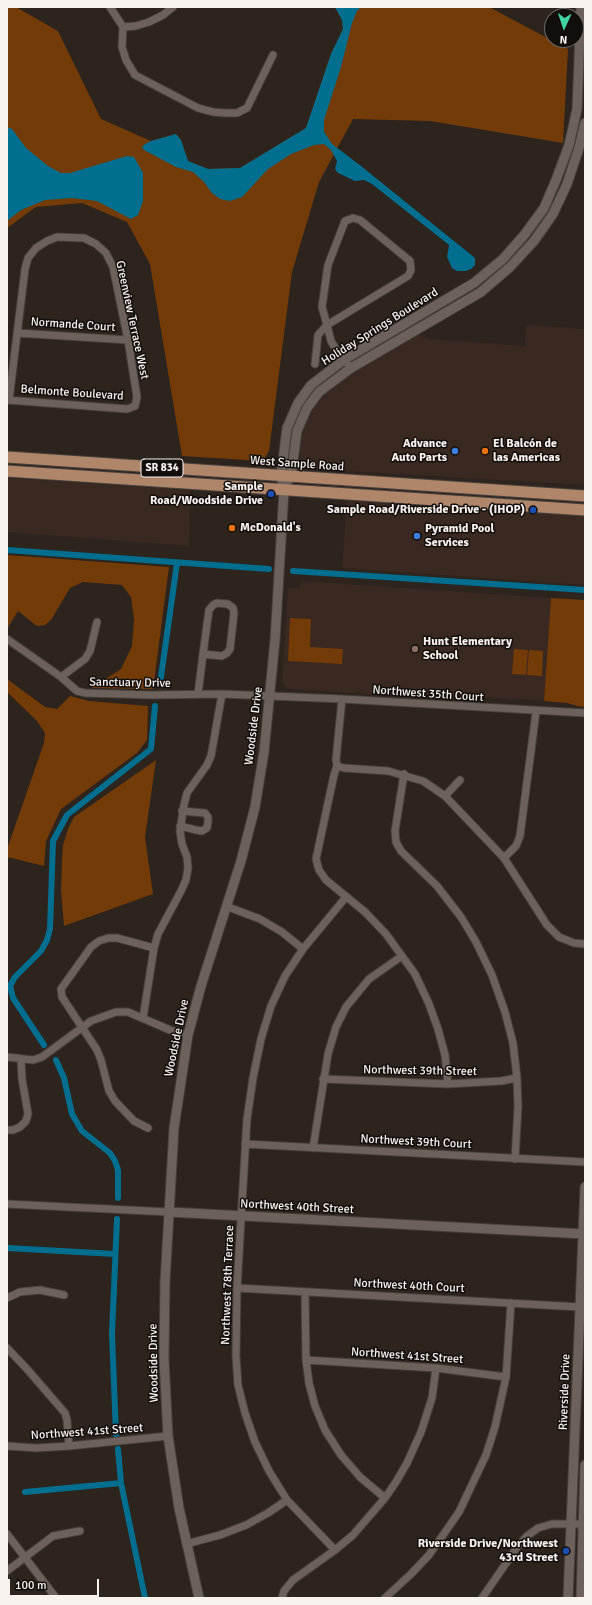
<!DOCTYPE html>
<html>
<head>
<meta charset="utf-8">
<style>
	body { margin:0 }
	#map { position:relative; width:592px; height:1605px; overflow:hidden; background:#2d241e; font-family:Signika,sans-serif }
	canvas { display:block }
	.frame { position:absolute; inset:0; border:8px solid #f9f3ef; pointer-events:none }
	.north { position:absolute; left:544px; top:8px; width:40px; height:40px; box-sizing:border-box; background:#120e0c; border:1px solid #6e6a67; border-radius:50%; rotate:183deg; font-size:11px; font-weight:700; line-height:16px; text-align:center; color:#f9f3ef }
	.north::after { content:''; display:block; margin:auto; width:14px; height:18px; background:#40d4a2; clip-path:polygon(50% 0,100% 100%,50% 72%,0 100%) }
	.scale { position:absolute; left:8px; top:1579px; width:91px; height:18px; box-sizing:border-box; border:2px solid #f9f3ef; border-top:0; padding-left:5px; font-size:12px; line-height:14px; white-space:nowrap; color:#f9f3ef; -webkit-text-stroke:3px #120e0c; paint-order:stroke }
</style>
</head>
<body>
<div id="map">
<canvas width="592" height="1605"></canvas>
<div class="frame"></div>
<div class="north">N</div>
<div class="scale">100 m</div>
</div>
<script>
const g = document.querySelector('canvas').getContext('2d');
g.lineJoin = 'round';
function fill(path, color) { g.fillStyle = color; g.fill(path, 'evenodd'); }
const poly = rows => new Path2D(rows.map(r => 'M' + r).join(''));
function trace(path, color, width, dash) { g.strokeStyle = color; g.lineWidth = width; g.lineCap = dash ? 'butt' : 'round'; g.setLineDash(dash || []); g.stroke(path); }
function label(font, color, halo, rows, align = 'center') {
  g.font = font + ' Signika,sans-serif'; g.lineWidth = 3; g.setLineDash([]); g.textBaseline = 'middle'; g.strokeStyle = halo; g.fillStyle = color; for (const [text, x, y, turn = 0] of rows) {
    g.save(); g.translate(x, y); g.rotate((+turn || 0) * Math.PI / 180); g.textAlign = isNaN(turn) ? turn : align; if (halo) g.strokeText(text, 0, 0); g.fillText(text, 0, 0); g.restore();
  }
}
fill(poly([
	[526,325,585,329,585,485,326,470,310,468,303,463,300,457,300,444,305,425,313,408,322,398,346,378,417,334,429,339,525,346],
	[7,478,190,490,189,546,7,532],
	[347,501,585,516,585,585,342,568]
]), '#3a2920');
fill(poly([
	[301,581,551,598,544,701,438,694,422,694,419,697,289,689,282,683,288,588,300,588]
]), '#3a2921');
fill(poly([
	[7,7,16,7,58,31,101,119,151,141,176,134,181,140,188,161,208,169,240,168,306,128,331,54,343,29,342,20,335,7,489,7,568,49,563,143,430,121,353,119,319,182,292,272,269,451,263,461,182,456,150,264,127,222,82,203,36,207,7,228],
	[7,555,169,567,153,689,91,688,121,669,132,646,134,619,131,597,122,585,83,582,70,588,51,620,45,625,37,626,18,611,7,629],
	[551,598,585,600,585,707,577,706,567,703,544,701],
	[290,618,311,619,310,647,343,649,342,664,288,661],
	[514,649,528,650,526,675,512,674],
	[529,650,543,651,542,676,527,675],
	[7,679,45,707,57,709,70,696,89,701,148,706,147,740,137,753,61,809,46,841,44,866,7,857,7,849,44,743,45,733,37,721,7,692],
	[156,760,145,837,153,894,64,926,61,891,62,860,63,845,68,829,74,817]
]), '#733b08');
fill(poly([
	[335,7,361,7,357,11,352,23,341,67,324,120,324,132,332,144,361,166,475,258,475,265,471,269,466,271,457,271,452,268,447,257,449,245,372,184,364,180,355,181,338,173,335,169,337,161,331,150,324,144,314,145,291,154,268,169,242,197,230,201,220,199,212,193,204,182,193,172,176,167,144,150,142,147,145,144,151,141,176,134,181,140,188,161,208,169,240,168,306,128,331,54,343,29,342,20],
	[7,127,12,129,26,148,48,166,61,173,70,173,127,156,134,157,143,173,143,201,138,215,131,219,97,201,72,198,45,200,21,210,7,221]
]), '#006e8f');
trace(poly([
	[7,550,269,569],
	[293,571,585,590],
	[160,684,177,563],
	[44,1045,13,998,10,986,15,977,41,951,47,940,50,929,53,841,67,815,151,749,155,706],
	[56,1060,64,1078,72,1114,82,1131,110,1153,115,1161,118,1170,118,1198],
	[7,1248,115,1254],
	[116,1435,112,1334,117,1219],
	[118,1449,121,1483,145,1598],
	[25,1492,121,1483]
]), '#006e8f', 6);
const minor = poly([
	[110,7,123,27,122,47,126,60,135,75,198,108,213,112,225,113,237,113,247,108,273,55],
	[123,27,136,26,149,22,163,15,173,7],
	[17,333,128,340],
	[315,364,318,335,327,325,408,276,411,270,410,261,360,220,353,218,345,221,328,265,322,307,327,325,331,341,340,356,351,368],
	[7,400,127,409,135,406,137,397,128,340,113,267,106,253,96,244,84,238,57,237,47,241,36,248,28,258,25,269,9,400],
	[7,639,61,677,77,691,85,693,151,695,222,694,342,699,585,713],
	[61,677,85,659,90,651,97,622],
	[198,694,203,654,209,610,213,605,217,603,228,604,233,608,234,613,230,649,227,653,222,656,203,654],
	[342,699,336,760,337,766,334,775,316,859,319,870,326,880,365,912,386,934,415,974,429,1004,438,1029,445,1055,448,1084],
	[337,766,344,768,388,771,423,781,445,796,504,858,547,925,559,937,574,943,585,944],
	[404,774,395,831,396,842,401,851,437,886,461,917,476,942,492,975,505,1012,513,1043,517,1078,518,1107,515,1159],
	[445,796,460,780],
	[180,826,196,830,202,831,207,828,208,822,208,817,205,813,182,811],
	[504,858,516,846,520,836,536,712],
	[228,907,260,919,282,932,303,949],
	[143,1018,154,948,158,934,181,891,186,880,188,868,187,857,182,844,180,831,184,805,187,793,207,765,211,756,222,694],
	[7,1057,33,1060,42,1057,91,1021,116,1012,128,1012,170,1030,188,1035],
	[323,1079,448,1084,501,1081,517,1078],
	[148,1128,134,1121,115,1101,109,1091,101,1060,97,1050,62,997,61,989,91,947,99,941,108,938,117,938,154,948],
	[7,1130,13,1130,20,1127,26,1121,28,1114,22,1079,21,1060],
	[245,1144,585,1162],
	[313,1148,328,1054,336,1027,346,1007,369,979,402,956],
	[7,1204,169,1212],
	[237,1288,580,1307],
	[305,1292,306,1360,309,1383,315,1406,325,1430,341,1455,360,1477,385,1498],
	[7,1298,20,1292,40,1290,64,1295],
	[7,1348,27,1369,65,1413,67,1420,69,1446],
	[306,1360,436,1368,506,1377],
	[7,1446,36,1448,69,1446,168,1436],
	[7,1534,56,1598],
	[186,1544,220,1535,246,1525,268,1513,287,1500],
	[335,1550,287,1500,269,1471,255,1442,245,1413,238,1385,236,1356,237,1288,247,1119,253,1078,261,1039,271,1006,285,976,303,949,346,897],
	[7,1571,53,1536,80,1531],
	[282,1598,284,1591,293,1580,335,1550,353,1535,385,1498,396,1482,407,1463,421,1432,432,1398,436,1368],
	[385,1598,411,1574,429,1555,443,1535,459,1512,486,1455,495,1427,506,1377,511,1303],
	[482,1598,518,1546,527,1536,538,1528,552,1524,583,1524]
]);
const tertiary = poly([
	[288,481,291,476,297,431,307,408,319,392,351,368,481,292,510,267,534,241,553,214,567,184,579,148,585,123],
	[169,1212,585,1234],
	[199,1598,179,1508,168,1436,164,1359,165,1282,174,1128,188,1035,201,986,241,861,255,807,264,752,275,640,284,490,281,476,287,428,298,403,311,385,345,359,474,283,503,259,525,234,544,208,556,180,569,145,577,109,581,7],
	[568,1598,585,1187],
	[581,1598,585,1465]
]);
const primary = poly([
	[7,457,585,496],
	[7,471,585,510]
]);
trace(minor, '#47403b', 9);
trace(tertiary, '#47403b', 11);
trace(primary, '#47403b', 13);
trace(minor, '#6c625b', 7);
trace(tertiary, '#6c625b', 9);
trace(primary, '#af8669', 11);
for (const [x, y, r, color] of [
	[455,451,4,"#3f7fe0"],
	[485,451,4,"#e8710a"],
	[271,494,4,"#1a4fb4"],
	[533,510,4,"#1a4fb4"],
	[232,528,4,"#e8710a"],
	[417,536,4,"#3f7fe0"],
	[415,649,4,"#8d6e63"],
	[566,1551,4,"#1a4fb4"]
]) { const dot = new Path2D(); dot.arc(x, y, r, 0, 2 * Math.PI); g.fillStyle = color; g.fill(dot); trace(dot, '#120e0c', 1.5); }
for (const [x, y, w] of [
	[162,468,42]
]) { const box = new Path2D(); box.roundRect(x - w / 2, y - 9, w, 18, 3); g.fillStyle = '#120e0c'; g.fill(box); trace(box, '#f9f3ef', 1); }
label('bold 11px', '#f9f3ef', null, [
	["SR 834",162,468]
]);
label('12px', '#f9f3ef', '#120e0c', [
	["Greenview Terrace West",132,320,78],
	["Normande Court",73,325,4],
	["Holiday Springs Boulevard",380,327,-32],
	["Belmonte Boulevard",72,393,4],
	["West Sample Road",297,464,4],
	["Sanctuary Drive",130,683,1],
	["Northwest 35th Court",428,694,4],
	["Woodside Drive",254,726,-83],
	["Woodside Drive",177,1038,-78],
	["Northwest 39th Street",420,1071,1],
	["Northwest 39th Court",416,1142,3],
	["Northwest 40th Street",297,1207,3],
	["Northwest 78th Terrace",228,1285,-88],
	["Northwest 40th Court",409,1286,3],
	["Northwest 41st Street",407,1356,4],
	["Woodside Drive",154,1363,-91],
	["Riverside Drive",565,1392,-88],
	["Northwest 41st Street",87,1432,-4]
]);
label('bold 12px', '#f9f3ef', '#120e0c', [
	["Advance",447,444],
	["Auto Parts",447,458],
	["El Balcón de",493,444,"left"],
	["las Americas",493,458,"left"],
	["Sample",263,487],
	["Road/Woodside Drive",263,501],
	["Sample Road/Riverside Drive - (IHOP)",525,510],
	["McDonald's",240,528,"left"],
	["Pyramid Pool",425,529,"left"],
	["Services",425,543,"left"],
	["Hunt Elementary",423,642,"left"],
	["School",423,656,"left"],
	["Riverside Drive/Northwest",558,1544],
	["43rd Street",558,1558]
], 'right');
</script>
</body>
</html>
